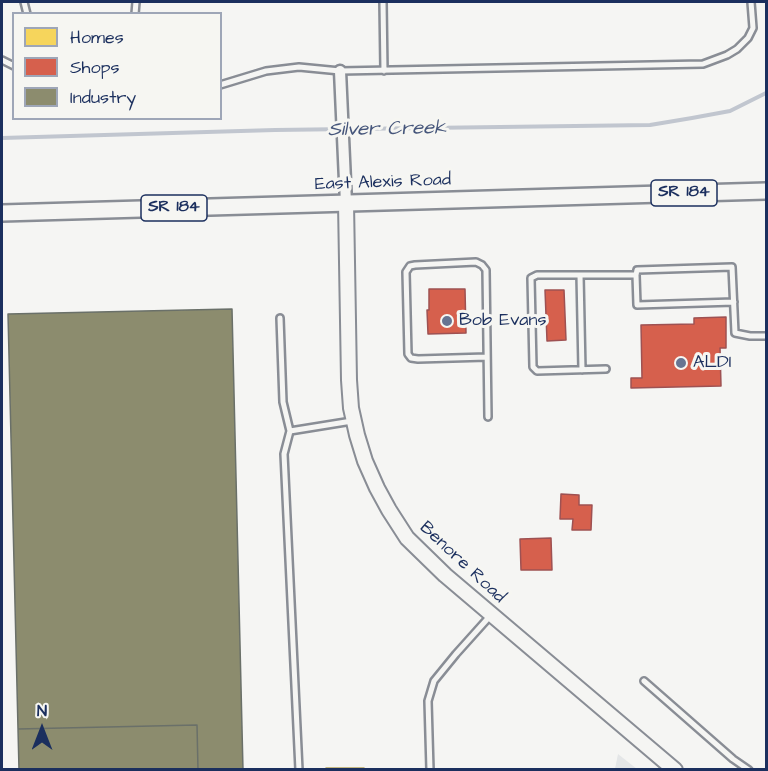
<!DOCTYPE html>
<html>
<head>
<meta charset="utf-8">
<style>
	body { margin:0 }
	#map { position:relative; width:768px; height:771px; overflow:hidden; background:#f5f5f3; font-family:"Architects Daughter",sans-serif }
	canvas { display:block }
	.frame { position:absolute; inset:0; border:3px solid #1b2f5e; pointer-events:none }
	.legend { position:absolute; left:12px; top:12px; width:210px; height:108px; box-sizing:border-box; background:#f6f6f2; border:2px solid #9ea6b7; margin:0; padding:8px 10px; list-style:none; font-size:18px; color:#1b2f5e }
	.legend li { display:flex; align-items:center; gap:12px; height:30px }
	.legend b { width:30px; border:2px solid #9ea6b7 }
	.north { position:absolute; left:12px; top:699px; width:60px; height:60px; -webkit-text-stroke:4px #f6f6f2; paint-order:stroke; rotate:0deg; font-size:16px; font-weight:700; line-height:24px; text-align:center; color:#1b2f5e }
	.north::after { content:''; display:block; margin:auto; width:21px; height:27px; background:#1b2f5e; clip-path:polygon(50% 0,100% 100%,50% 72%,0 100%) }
</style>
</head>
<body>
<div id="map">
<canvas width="768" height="771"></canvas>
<div class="frame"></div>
<ul class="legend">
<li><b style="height:16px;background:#f6d55c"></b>Homes</li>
<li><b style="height:16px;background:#d6604d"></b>Shops</li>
<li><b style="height:16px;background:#8c8c6e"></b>Industry</li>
</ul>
<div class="north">N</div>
</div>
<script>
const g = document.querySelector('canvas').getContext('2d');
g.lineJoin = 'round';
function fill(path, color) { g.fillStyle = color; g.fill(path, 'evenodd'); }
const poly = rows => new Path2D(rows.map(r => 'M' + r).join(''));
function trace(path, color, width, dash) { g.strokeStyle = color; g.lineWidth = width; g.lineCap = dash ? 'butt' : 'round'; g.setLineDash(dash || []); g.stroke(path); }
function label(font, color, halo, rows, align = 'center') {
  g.font = font + ' "Architects Daughter",sans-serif'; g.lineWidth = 6; g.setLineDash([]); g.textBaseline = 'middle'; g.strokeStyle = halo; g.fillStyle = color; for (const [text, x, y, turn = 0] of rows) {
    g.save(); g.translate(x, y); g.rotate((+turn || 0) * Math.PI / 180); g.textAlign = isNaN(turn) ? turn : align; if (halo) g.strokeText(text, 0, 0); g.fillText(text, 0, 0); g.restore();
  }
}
fill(poly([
	[618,754,637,769,615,769]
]), '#e4e6e7');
const homes = poly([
	[326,768,364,768,364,770,326,770,326,768]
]);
fill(homes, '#f6d55c');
trace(homes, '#b4a35d', 1.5);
const shops = poly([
	[429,289,465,289,466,333,428,334,427,310,429,310,429,289],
	[545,290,564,290,566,340,547,341,545,290],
	[726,317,726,348,720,348,721,386,631,388,631,378,642,378,641,325,694,324,694,318,726,317],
	[561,494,579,495,579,505,592,505,591,530,572,530,573,519,560,519,561,494],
	[551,538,552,570,521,570,520,539,551,538]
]);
fill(shops, '#d6604d');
trace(shops, '#9e5152', 1.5);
const industry = poly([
	[232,309,243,770,198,770,197,725,18,729,8,314,232,309],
	[197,725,198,770,19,770,18,729,197,725]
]);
fill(industry, '#8c8c6e');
trace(industry, '#6a7069', 1.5);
trace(poly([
	[2,138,275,130,650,125,692,118,730,111,766,93]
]), '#c1c6cf', 4);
const lane = poly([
	[24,2,27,14],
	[383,2,384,71],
	[135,14,136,2],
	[2,60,14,66],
	[220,85,266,71,299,67,340,71,703,64,727,55,737,49,748,38,753,28,751,2],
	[580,275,582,370],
	[636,275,637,305,734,302],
	[280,318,283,402,290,431],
	[487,357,418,359,411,358,408,354,406,272,410,266,415,265,476,262,482,265,486,270,488,417],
	[606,369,537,371,533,367,531,278,537,275,636,275,637,270,732,267,735,333,750,336,766,336],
	[644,681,733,759,749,770],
	[299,770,284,454,290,431,352,421],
	[430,770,428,701,434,681,456,654,491,615]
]);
const street = poly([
	[340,71,346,203]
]);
const secondary = poly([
	[346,203,349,380,351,408,357,435,365,461,377,488,389,510,407,538,445,575,675,770]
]);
const primary = poly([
	[2,213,766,191]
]);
trace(lane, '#898d95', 10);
trace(street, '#898d95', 15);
trace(secondary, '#898d95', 18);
trace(primary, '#898d95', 20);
trace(lane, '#f5f5f3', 5);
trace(street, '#f5f5f3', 10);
trace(secondary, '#f5f5f3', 14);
trace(primary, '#f5f5f3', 15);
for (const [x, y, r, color] of [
	[447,321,6,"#677492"],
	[681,363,6,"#677492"]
]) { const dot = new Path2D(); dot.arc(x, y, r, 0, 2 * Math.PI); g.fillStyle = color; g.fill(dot); trace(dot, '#f6f6f2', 2); }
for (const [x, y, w] of [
	[684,193,66],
	[174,208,66]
]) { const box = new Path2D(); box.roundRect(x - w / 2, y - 13, w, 26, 4.5); g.fillStyle = '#f6f6f2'; g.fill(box); trace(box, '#1b2f5e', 1.5); }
label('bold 16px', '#1b2f5e', null, [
	["SR 184",684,193],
	["SR 184",174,208]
]);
label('18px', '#1b2f5e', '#f6f6f2', [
	["East Alexis Road",383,183,-2],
	["Benore Road",462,563,43]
]);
label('18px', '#1b2f5e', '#f6f6f2', [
	["Bob Evans",459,321],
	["ALDI",693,363]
], 'left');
label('italic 20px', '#46567b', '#f6f6f2', [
	["Silver Creek",387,130,-1]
]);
</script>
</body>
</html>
